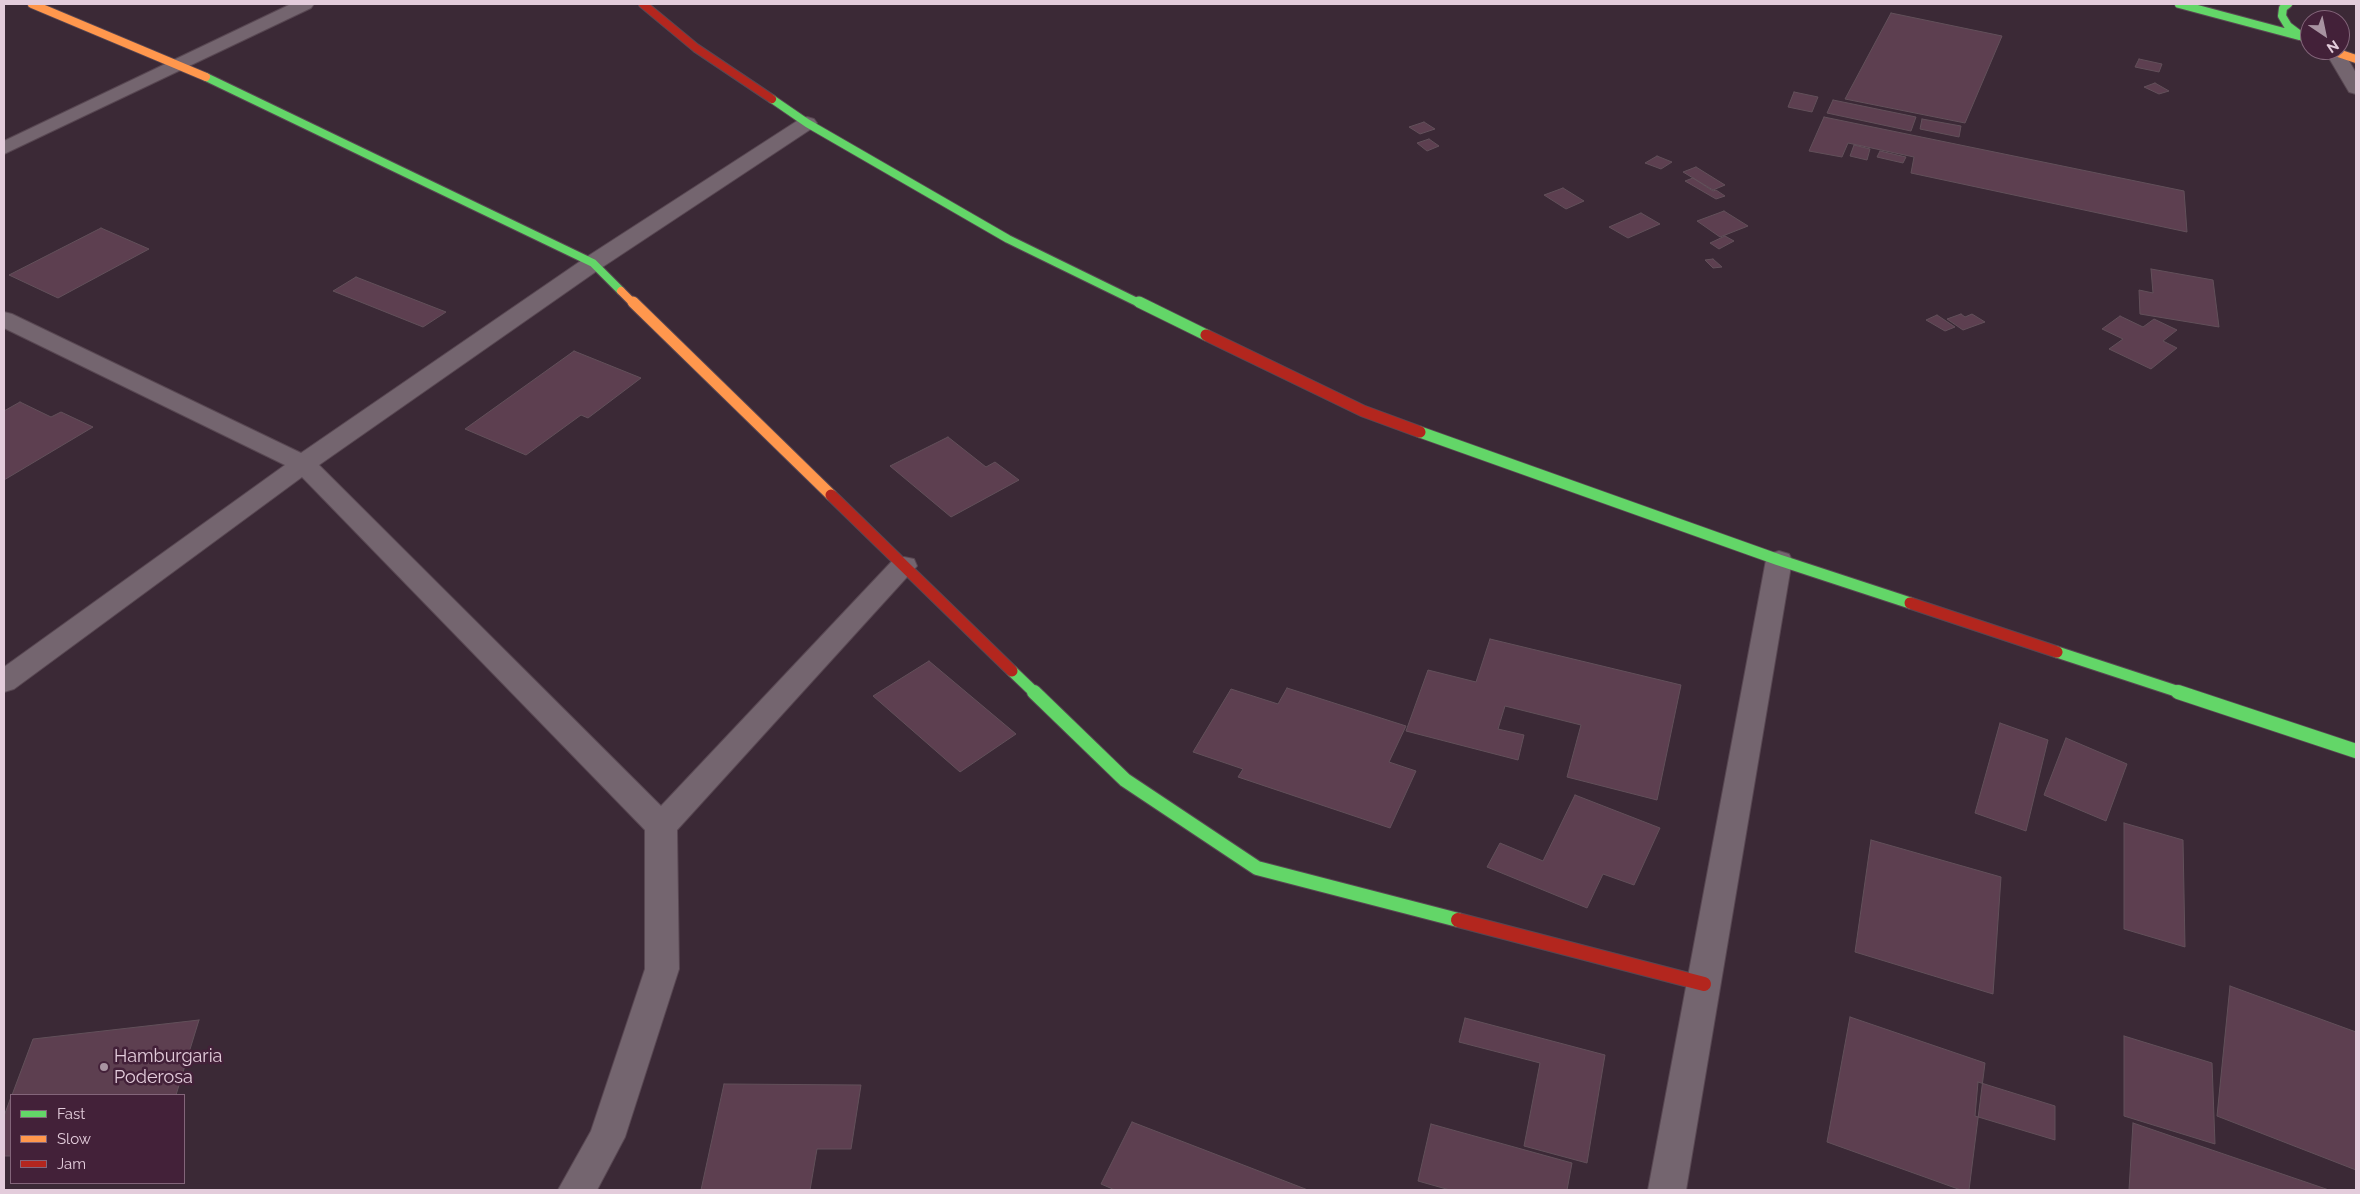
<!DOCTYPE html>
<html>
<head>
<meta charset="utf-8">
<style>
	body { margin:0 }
	#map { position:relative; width:2360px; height:1194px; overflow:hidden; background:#3b2936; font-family:Raleway,sans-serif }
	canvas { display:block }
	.frame { position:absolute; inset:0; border:5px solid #e3ccdb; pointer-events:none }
	.legend { position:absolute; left:10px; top:1094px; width:175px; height:90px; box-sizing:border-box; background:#432139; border:1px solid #83657a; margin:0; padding:6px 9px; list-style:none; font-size:15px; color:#e3ccdb }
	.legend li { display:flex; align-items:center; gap:10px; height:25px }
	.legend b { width:25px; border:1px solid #83657a }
	.north { position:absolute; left:2300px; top:10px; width:50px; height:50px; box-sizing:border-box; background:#432139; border:1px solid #83657a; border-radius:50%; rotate:146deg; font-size:14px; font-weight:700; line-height:20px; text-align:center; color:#e3ccdb }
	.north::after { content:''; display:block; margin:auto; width:18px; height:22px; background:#a893a1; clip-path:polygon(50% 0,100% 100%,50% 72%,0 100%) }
</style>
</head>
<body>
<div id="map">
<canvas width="2360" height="1194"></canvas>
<div class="frame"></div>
<ul class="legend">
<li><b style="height:6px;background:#63d668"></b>Fast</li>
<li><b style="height:6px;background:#ff974d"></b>Slow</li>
<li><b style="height:6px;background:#b3261e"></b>Jam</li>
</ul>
<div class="north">N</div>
</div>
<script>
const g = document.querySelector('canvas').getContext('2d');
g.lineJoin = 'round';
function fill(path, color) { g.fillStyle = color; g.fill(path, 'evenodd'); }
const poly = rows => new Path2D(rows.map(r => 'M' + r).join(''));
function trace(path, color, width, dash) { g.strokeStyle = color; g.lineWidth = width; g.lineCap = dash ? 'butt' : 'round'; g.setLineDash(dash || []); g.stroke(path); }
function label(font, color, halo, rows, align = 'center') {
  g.font = font + ' Raleway,sans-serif'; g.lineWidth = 5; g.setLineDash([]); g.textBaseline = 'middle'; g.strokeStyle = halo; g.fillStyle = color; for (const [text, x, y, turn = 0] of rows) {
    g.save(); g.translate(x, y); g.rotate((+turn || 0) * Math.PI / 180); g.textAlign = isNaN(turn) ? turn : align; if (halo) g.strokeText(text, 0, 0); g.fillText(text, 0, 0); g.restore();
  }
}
const building = poly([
	[1891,13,2002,36,1965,123,1845,99,1891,13],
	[2139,59,2162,64,2159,72,2135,67,2139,59],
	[2155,83,2169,91,2159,94,2144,87,2155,83],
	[1794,92,1818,97,1812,112,1788,107,1794,92],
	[1833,100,1916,117,1911,131,1827,113,1833,100],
	[1824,117,2184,191,2187,232,1911,173,1914,157,1848,143,1842,157,1809,151,1824,117],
	[1922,119,1961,126,1959,137,1920,129,1922,119],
	[1424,122,1435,129,1420,134,1409,127,1424,122],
	[1429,139,1439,146,1427,151,1417,143,1429,139],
	[1854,145,1870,149,1867,160,1850,156,1854,145],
	[1880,151,1906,157,1903,163,1877,157,1880,151],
	[1657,156,1672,162,1661,169,1645,163,1657,156],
	[1696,167,1725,185,1713,190,1683,172,1696,167],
	[1693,178,1713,191,1716,190,1725,196,1716,199,1685,181,1693,178],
	[1563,188,1584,201,1566,209,1544,195,1563,188],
	[1724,211,1748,226,1720,237,1697,221,1724,211],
	[1641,213,1660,224,1628,238,1609,227,1641,213],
	[101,228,149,249,58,298,9,275,101,228],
	[1725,236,1734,241,1719,249,1710,243,1725,236],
	[1713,259,1722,267,1713,268,1705,260,1713,259],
	[2151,269,2213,280,2219,327,2140,314,2139,290,2153,293,2151,269],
	[356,277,446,312,423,327,333,291,356,277],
	[1961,314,1965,317,1972,314,1985,322,1963,330,1947,319,1961,314],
	[1937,315,1955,327,1945,331,1926,320,1937,315],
	[2120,316,2143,327,2154,319,2177,330,2163,341,2177,348,2151,369,2109,349,2123,339,2102,329,2120,316],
	[574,351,641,378,588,418,581,415,526,455,465,429,574,351],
	[20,402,51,417,61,412,93,427,4,480,4,411,20,402],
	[948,437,986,467,995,462,1019,480,951,517,890,466,948,437],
	[1490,639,1681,685,1657,800,1567,777,1581,725,1505,706,1498,729,1524,735,1518,760,1406,731,1428,670,1476,682,1490,639],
	[929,661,1016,734,960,772,873,696,929,661],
	[1287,688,1406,726,1389,762,1416,771,1390,828,1238,777,1243,769,1193,752,1231,689,1278,704,1287,688],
	[2000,723,2048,740,2026,831,1975,813,2000,723],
	[2066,738,2127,764,2106,821,2044,795,2066,738],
	[1575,795,1660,828,1634,885,1603,874,1587,908,1487,867,1500,843,1543,861,1575,795],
	[2124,823,2183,840,2185,947,2124,929,2124,823],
	[1871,840,2001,877,1993,994,1855,952,1871,840],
	[2230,986,2356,1032,2356,1170,2217,1116,2230,986],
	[1850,1017,1985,1063,1969,1190,1961,1190,1827,1142,1850,1017],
	[1465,1018,1605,1055,1587,1163,1524,1146,1540,1063,1459,1042,1465,1018],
	[199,1020,176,1095,12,1095,33,1039,199,1020],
	[2124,1036,2212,1063,2215,1144,2124,1116,2124,1036],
	[1978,1082,2055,1106,2055,1140,1975,1116,1978,1082],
	[724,1084,861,1085,851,1149,817,1149,810,1190,701,1190,724,1084],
	[11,1097,11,1156,4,1156,4,1116,11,1097],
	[1132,1122,1308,1190,1115,1190,1101,1184,1132,1122],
	[2133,1123,2329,1190,2129,1190,2133,1123],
	[1431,1124,1572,1163,1567,1190,1450,1190,1418,1181,1431,1124]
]);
fill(building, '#5d3f50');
trace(building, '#62505a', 1);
const street = poly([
	[291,4,314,4,311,8,4,154,4,141,291,4],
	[2342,49,2356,73,2356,94,2349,92,2326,53,2328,50,2342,49],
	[807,117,814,119,817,123,814,127,601,268,319,465,661,806,894,559,904,557,914,559,917,566,677,830,679,969,625,1137,597,1190,558,1190,591,1131,645,969,645,830,302,477,14,689,4,692,4,667,285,465,4,328,4,312,12,314,301,453,585,258,800,119,807,117],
	[1779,551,1789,554,1792,560,1686,1190,1648,1190,1766,560,1769,554,1779,551]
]);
const fastFar2 = poly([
	[2179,4,2299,36],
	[2288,4,2283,8,2282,16,2288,26,2304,38],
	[206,77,593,263,621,291],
	[772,99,807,123,1008,239,1141,304]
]);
const fastFar1 = poly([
	[1139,302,1206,335],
	[1420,432,1779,560,1910,603],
	[2057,652,2182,693],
	[1012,671,1035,693]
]);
const fast = poly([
	[1034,692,1125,780,1257,868,1458,920],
	[2178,692,2356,751]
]);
const slowFar1 = poly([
	[32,4,206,77],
	[2329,50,2356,59],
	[621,291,634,304]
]);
const slow = poly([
	[633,302,831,495]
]);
const jamFar2 = poly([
	[643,4,696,48,772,99]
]);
const jamFar1 = poly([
	[1206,335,1363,411,1420,432],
	[831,495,1012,671],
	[1910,603,2057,652]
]);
const jam = poly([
	[1458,920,1704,984]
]);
trace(street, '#584752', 2);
trace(fastFar2, '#584752', 10);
trace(fastFar1, '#584752', 13);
trace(fast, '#584752', 16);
trace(slowFar1, '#584752', 10);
trace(slow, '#584752', 13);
trace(jamFar2, '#584752', 10);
trace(jamFar1, '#584752', 13);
trace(jam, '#584752', 16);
fill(street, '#74656f');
trace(fastFar2, '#63d668', 8);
trace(fastFar1, '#63d668', 11);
trace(fast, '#63d668', 14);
trace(slowFar1, '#ff974d', 8);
trace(slow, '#ff974d', 11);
trace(jamFar2, '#b3261e', 8);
trace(jamFar1, '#b3261e', 11);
trace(jam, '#b3261e', 14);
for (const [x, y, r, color] of [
	[104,1067,5,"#a893a1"]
]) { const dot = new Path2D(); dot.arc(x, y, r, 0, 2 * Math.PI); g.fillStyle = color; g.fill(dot); trace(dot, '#432139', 2); }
label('18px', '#e3ccdb', '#432139', [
	["Hamburgaria",114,1057],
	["Poderosa",114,1078]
], 'left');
</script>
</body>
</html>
